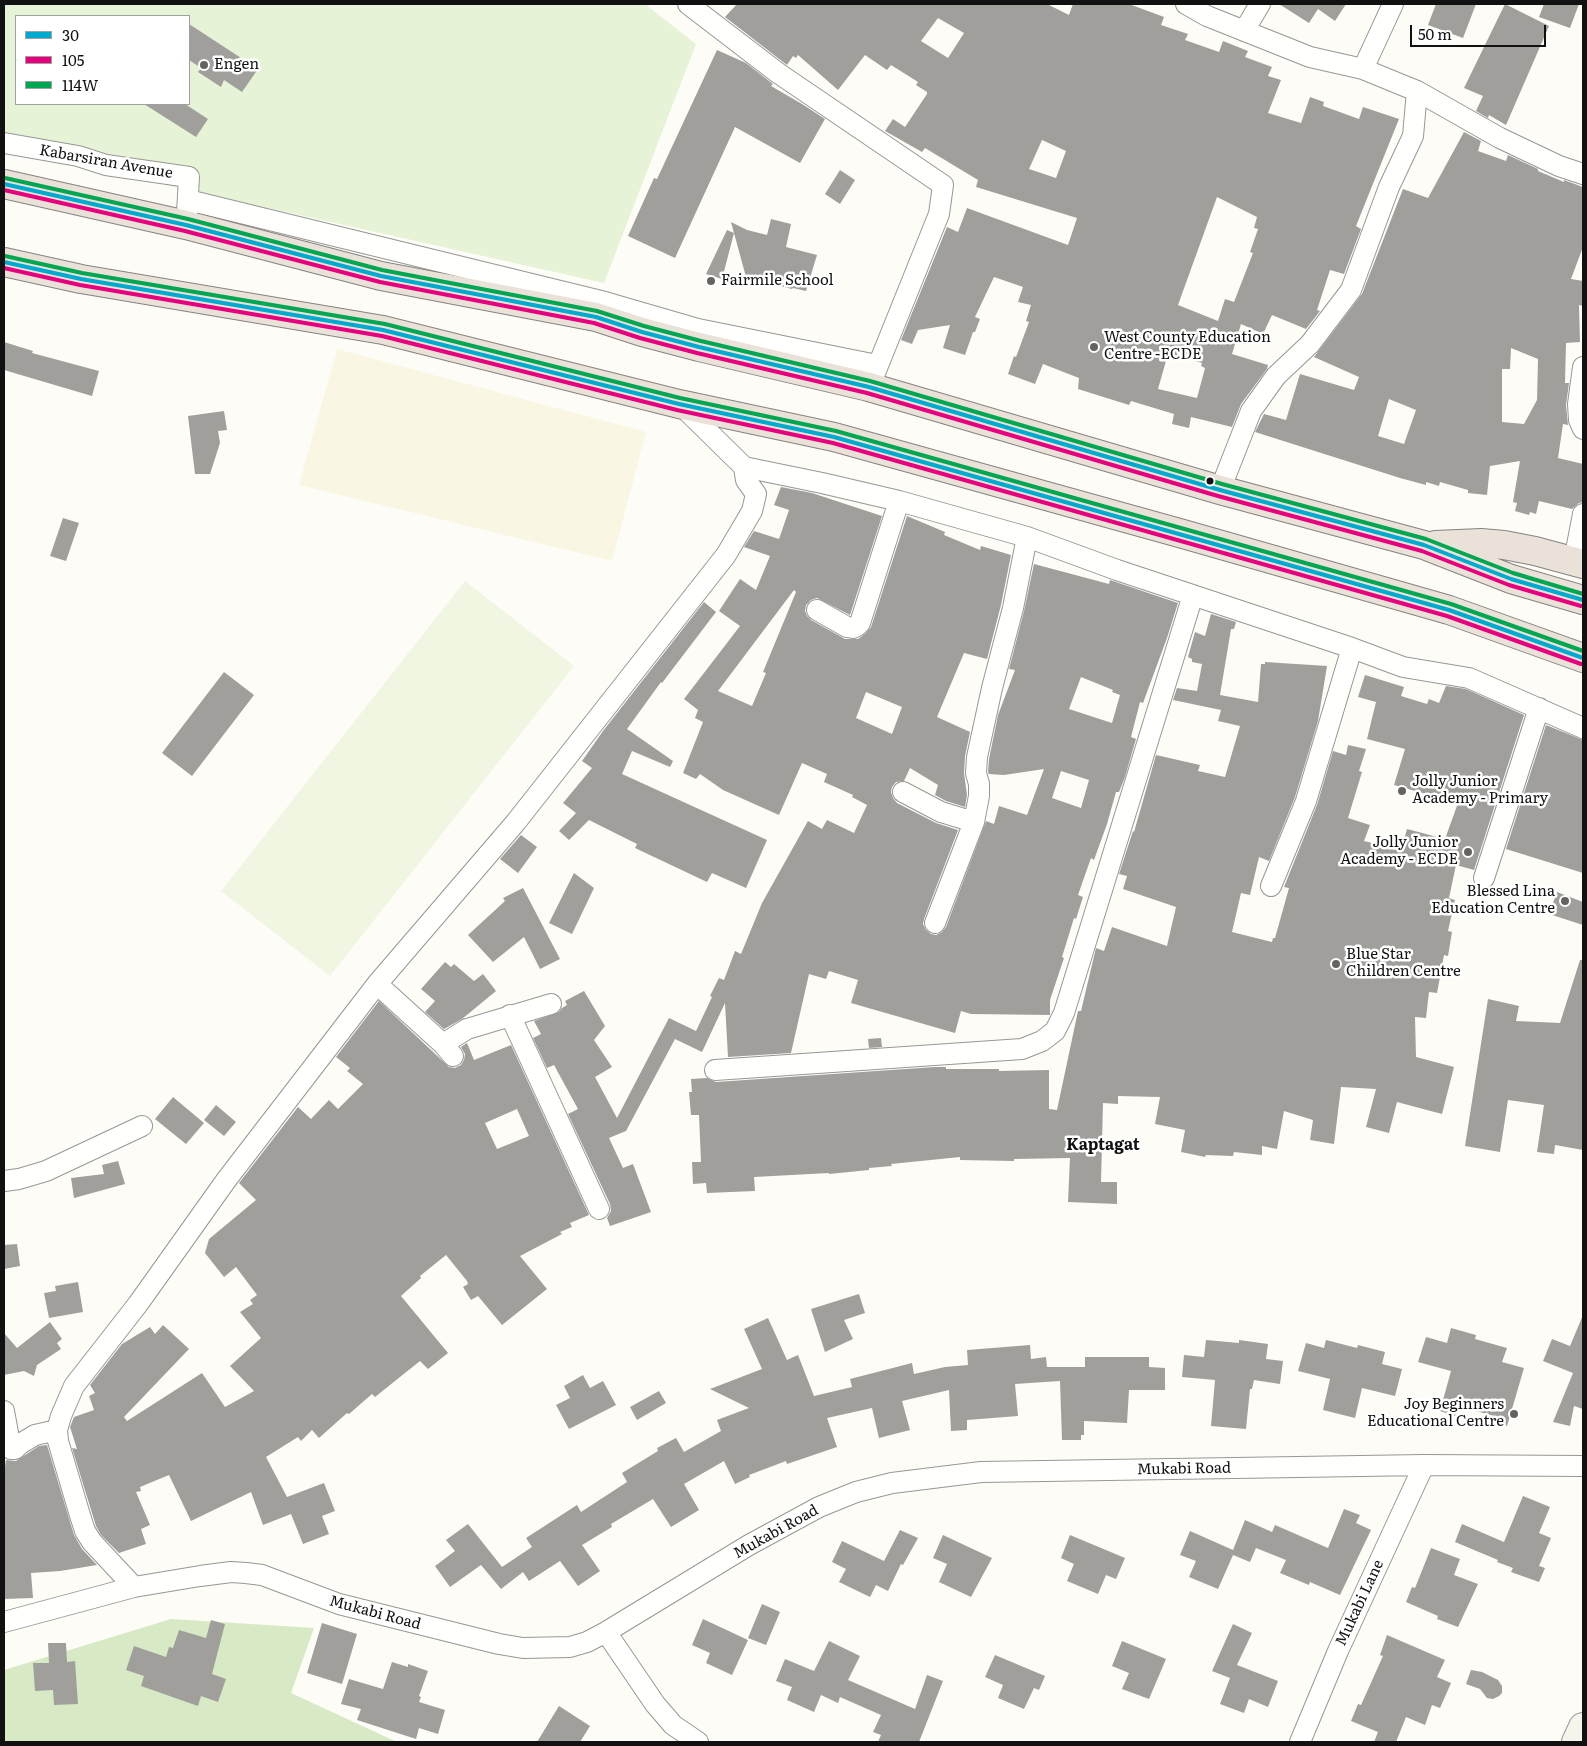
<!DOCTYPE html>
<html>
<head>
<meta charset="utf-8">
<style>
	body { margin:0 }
	#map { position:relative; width:1587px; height:1746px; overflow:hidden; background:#fdfcf7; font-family:Literata,serif }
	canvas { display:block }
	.frame { position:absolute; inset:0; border:5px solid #111; pointer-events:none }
	.legend { position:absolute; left:15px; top:15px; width:175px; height:90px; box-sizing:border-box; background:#fff; border:1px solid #a0a0a0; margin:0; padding:6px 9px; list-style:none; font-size:15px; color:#111 }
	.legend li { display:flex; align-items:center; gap:10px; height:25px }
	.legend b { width:25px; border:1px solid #a0a0a0 }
	.scale { position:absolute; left:1410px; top:25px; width:136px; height:22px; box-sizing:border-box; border:2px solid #111; border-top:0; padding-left:6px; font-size:15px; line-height:18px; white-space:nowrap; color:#111; -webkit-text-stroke:4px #fff; paint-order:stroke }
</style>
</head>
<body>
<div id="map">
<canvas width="1587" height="1746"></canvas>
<div class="frame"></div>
<ul class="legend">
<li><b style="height:6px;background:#00a9ce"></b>30</li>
<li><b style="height:6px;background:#e5007d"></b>105</li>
<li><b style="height:6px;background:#00a651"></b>114W</li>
</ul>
<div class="scale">50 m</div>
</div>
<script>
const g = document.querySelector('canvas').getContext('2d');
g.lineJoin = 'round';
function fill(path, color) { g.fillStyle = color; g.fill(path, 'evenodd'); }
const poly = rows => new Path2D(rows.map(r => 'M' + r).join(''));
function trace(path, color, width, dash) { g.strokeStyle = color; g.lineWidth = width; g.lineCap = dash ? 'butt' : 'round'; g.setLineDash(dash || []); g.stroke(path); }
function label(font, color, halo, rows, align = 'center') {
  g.font = font + ' Literata,serif'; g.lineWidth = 5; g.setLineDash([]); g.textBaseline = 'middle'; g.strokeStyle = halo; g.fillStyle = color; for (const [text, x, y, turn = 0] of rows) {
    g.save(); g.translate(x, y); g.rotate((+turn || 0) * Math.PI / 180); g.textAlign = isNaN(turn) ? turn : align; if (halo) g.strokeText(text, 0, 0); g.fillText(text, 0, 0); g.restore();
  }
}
fill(poly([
	[337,349,646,432,612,561,299,485]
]), '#f9f7e4');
fill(poly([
	[4,4,645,4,696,44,604,283,4,149],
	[16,16,189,16,189,104,16,104]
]), '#e7f3d7');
fill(poly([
	[171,1619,314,1628,291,1693,397,1742,4,1742,4,1670]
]), '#d8eac5');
fill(poly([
	[465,581,574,666,330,976,221,891]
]), '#f0f6e1');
fill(poly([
	[737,4,1047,4,1069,15,1073,4,1129,4,1164,17,1161,25,1188,34,1185,40,1219,52,1223,41,1248,51,1245,57,1272,67,1268,76,1281,80,1268,113,1301,123,1310,97,1324,102,1323,106,1359,119,1363,107,1399,119,1356,226,1361,229,1344,274,1330,270,1317,310,1320,311,1306,329,1272,315,1263,334,1241,324,1232,354,1268,365,1267,369,1241,404,1232,427,1191,417,1189,428,1172,424,1174,414,1131,401,1129,405,1078,389,1079,378,1043,364,1035,384,1008,374,1014,356,1016,357,1029,322,1026,321,1031,305,1018,302,1023,287,994,277,975,317,980,319,975,332,973,332,965,355,943,348,950,325,918,330,912,344,901,340,947,227,958,232,967,208,1068,245,1077,218,976,187,978,180,925,148,922,152,885,131,893,119,905,127,927,94,927,92,916,85,918,82,891,65,887,70,865,55,838,90,798,55,796,58,793,56,787,65,725,17],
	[938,18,964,33,948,58,921,41],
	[1042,140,1066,151,1056,178,1029,169],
	[1217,197,1257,217,1254,228,1258,229,1250,252,1253,253,1234,302,1225,299,1218,321,1178,305],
	[1168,354,1202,363,1201,366,1205,368,1197,398,1158,389],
	[1279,4,1346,4,1335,21,1318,9,1309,23],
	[1436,4,1476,4,1463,38,1428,25],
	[1505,4,1549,26,1506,125,1489,115,1488,118,1476,111,1483,96,1464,88],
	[1544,4,1579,4,1570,28,1539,17],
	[189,24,258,69,242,92,224,80,221,87,198,72,201,68,189,60],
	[717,50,746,63,773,84,771,86,802,104,825,119,800,163,735,127,675,258,628,236,654,178,657,179],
	[144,104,185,104,208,119,196,137],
	[1464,132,1481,141,1478,151,1506,161,1508,155,1538,169,1538,171,1564,182,1564,180,1583,187,1583,247,1571,279,1583,281,1583,306,1579,305,1580,342,1566,343,1565,383,1569,383,1566,405,1568,425,1563,424,1558,458,1583,464,1583,502,1579,503,1572,509,1539,501,1536,514,1530,512,1529,515,1515,511,1517,503,1513,502,1520,461,1490,466,1487,495,1468,493,1468,490,1440,482,1439,486,1426,482,1426,485,1400,478,1255,432,1264,414,1286,420,1300,374,1354,390,1359,377,1314,357,1362,294,1403,189,1428,198],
	[1511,348,1538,359,1537,400,1524,424,1502,422,1502,369,1510,369],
	[1389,399,1416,410,1404,444,1378,436],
	[840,170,855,180,840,204,825,194],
	[771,219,791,224,786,247,817,255,806,291,793,288,792,289,746,277,734,233,722,279,706,274,727,230,734,233,731,222,747,230,767,235],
	[4,342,33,351,32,353,99,371,92,396,4,370],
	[224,411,227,430,218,431,220,443,210,474,195,474,188,416],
	[781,487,812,493,882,516,850,615,817,598,811,600,806,605,805,611,807,616,811,620,845,639,858,639,865,634,871,627,907,516,945,532,944,535,980,550,981,546,1011,555,1001,605,987,659,964,653,937,717,970,732,965,756,964,773,967,795,965,807,946,801,935,795,938,785,910,768,904,781,896,782,892,787,891,792,893,798,897,803,936,823,958,830,924,919,923,924,926,930,931,934,936,935,942,932,946,927,986,821,994,824,999,806,1027,815,1044,769,1004,775,989,774,988,772,989,759,998,715,1015,670,1009,669,1024,611,1034,564,1109,584,1110,580,1178,603,1167,638,1143,703,1140,702,1131,737,1136,739,1125,777,1119,792,1116,792,1107,824,1094,860,1091,858,1078,895,1083,897,1076,919,1074,918,1062,957,1064,958,1050,1000,1050,1015,971,1014,961,1011,955,1033,851,1003,858,980,829,971,826,979,809,974,791,1053,728,1057,725,1003,702,1052,675,1039,626,1131,609,1138,623,1168,633,1164,651,1212,610,1226,607,1218,611,1211,610,1204,568,1114,578,1109,554,1065,547,1068,533,1038,541,1034,534,1021,559,1012,562,1008,567,1005,565,1001,584,991,605,1026,594,1040,612,1067,595,1077,617,1118,669,1018,696,1031,712,997,710,996,719,978,724,980,735,951,741,954,762,903,808,821,822,829,827,820,854,833,867,805,852,797,853,795,824,782,827,774,802,763,779,815,723,790,700,774,696,779,683,773,703,722,695,718,698,710,684,699,740,626,719,611,740,579,756,590,770,556,744,547,754,531,779,539,789,510,774,505],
	[794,590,796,592,763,672,766,673,752,706,718,691],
	[1081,677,1113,690,1112,692,1120,695,1112,723,1069,709],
	[866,692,902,707,892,734,856,718],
	[1061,771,1089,780,1081,808,1052,798],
	[63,518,79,523,66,561,50,556],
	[704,602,716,612,662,683,661,682,627,729,673,761,670,767,632,751,622,774,767,840,746,888,712,873,707,882,635,848,637,844,589,820,569,840,559,831,576,813,563,803,592,768,582,761,603,731],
	[1211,614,1236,622,1234,629,1231,629,1220,695,1258,702,1261,664,1265,664,1265,662,1327,666,1318,721,1295,797,1269,861,1259,857,1250,895,1241,893,1232,932,1272,942,1273,938,1275,938,1289,888,1284,887,1317,805,1333,751,1346,755,1348,745,1366,749,1359,771,1362,772,1348,818,1370,825,1364,841,1401,850,1407,829,1445,839,1458,803,1394,785,1405,749,1367,739,1376,702,1358,697,1365,675,1404,687,1401,696,1427,704,1429,699,1439,703,1446,686,1466,689,1524,715,1474,870,1456,865,1449,898,1455,900,1448,931,1452,932,1448,956,1444,955,1437,993,1429,992,1426,1018,1415,1017,1416,1057,1454,1067,1442,1114,1397,1102,1389,1133,1366,1127,1376,1089,1341,1087,1334,1144,1310,1140,1313,1120,1284,1111,1277,1149,1262,1146,1262,1155,1234,1152,1233,1156,1206,1155,1205,1157,1181,1152,1185,1130,1155,1124,1160,1097,1118,1096,1118,1104,1103,1103,1101,1182,1117,1182,1117,1204,1068,1202,1070,1158,1014,1159,1014,1161,960,1160,960,1157,891,1164,892,1166,869,1168,869,1170,829,1174,829,1173,754,1177,755,1191,707,1193,706,1183,693,1184,692,1162,701,1162,699,1115,691,1115,689,1092,692,1092,691,1079,707,1078,716,1082,935,1067,946,1067,946,1069,999,1069,999,1071,1049,1070,1049,1109,1057,1110,1078,1011,1081,1011,1096,948,1104,951,1112,927,1167,946,1176,907,1123,889,1127,876,1119,874,1133,831,1134,832,1156,755,1200,765,1198,771,1225,777,1240,726,1218,721,1221,710,1173,700,1177,688,1197,691,1202,664,1192,662,1192,659,1188,657,1195,632,1205,636],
	[224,672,254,695,192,776,162,753],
	[1546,725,1583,740,1583,873,1506,849],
	[521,835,537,847,518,873,500,859],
	[574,873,594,888,572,934,549,923],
	[523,888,560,959,540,969,524,937,493,962,468,935,505,901,503,898],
	[1557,892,1583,902,1583,925,1549,914],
	[1580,960,1583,960,1583,1150,1555,1145,1554,1154,1537,1152,1544,1105,1508,1100,1500,1152,1465,1146,1488,999,1519,1006,1516,1021,1560,1023],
	[445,962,451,967,454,964,474,981,483,974,496,991,462,1019,444,1029,425,1012,435,1001,421,989],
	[379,1001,449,1067,455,1068,461,1065,464,1060,465,1054,461,1047,467,1043,474,1060,511,1045,589,1215,570,1223,572,1227,560,1232,562,1234,520,1256,547,1289,502,1325,478,1296,471,1300,463,1287,468,1284,467,1281,446,1255,420,1276,421,1278,401,1296,448,1353,428,1369,420,1361,375,1397,372,1394,349,1414,347,1413,319,1438,312,1430,301,1441,298,1437,266,1457,287,1497,324,1483,335,1511,322,1516,329,1534,303,1544,291,1514,263,1525,251,1492,191,1521,169,1475,140,1487,141,1491,136,1492,150,1525,141,1529,146,1544,119,1553,101,1535,96,1526,72,1448,77,1449,70,1427,74,1417,94,1410,89,1396,95,1393,90,1385,122,1344,150,1327,155,1334,163,1325,189,1349,124,1417,127,1421,202,1373,225,1407,254,1391,230,1366,261,1338,240,1312,253,1304,250,1300,257,1295,236,1267,224,1277,205,1253,209,1239,256,1200,239,1183,298,1107,311,1119,329,1100,338,1109,363,1084,347,1071,350,1068,336,1057],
	[517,1109,529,1136,497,1149,485,1123],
	[881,1038,882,1047,869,1048,868,1039],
	[173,1097,204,1123,186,1144,155,1119],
	[216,1105,236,1122,224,1136,204,1120],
	[118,1161,125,1184,74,1198,71,1178,104,1174,102,1165],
	[17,1244,20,1266,4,1269,4,1245],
	[78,1282,83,1312,49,1318,44,1293,56,1291,55,1286],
	[859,1294,865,1313,844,1320,853,1339,825,1352,811,1309],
	[1583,1315,1583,1409,1574,1406,1570,1426,1553,1422,1573,1373,1543,1361,1552,1339,1570,1346],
	[768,1318,787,1360,798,1355,814,1396,852,1387,850,1379,912,1363,914,1374,945,1367,968,1365,967,1350,1030,1345,1031,1359,1046,1357,1047,1367,1085,1367,1085,1357,1149,1357,1149,1367,1165,1368,1165,1390,1129,1390,1127,1423,1084,1421,1084,1435,1081,1435,1081,1440,1062,1440,1060,1381,1015,1384,1018,1416,967,1420,967,1430,951,1431,949,1390,902,1401,910,1430,879,1438,872,1408,827,1418,837,1447,787,1464,786,1461,749,1475,750,1477,735,1484,724,1461,684,1484,699,1510,671,1527,653,1499,611,1524,612,1527,582,1545,600,1571,578,1586,560,1561,529,1581,523,1572,501,1589,481,1565,450,1587,435,1566,455,1551,446,1540,468,1524,502,1567,532,1547,526,1538,577,1505,581,1512,627,1482,622,1473,658,1451,657,1448,676,1438,684,1452,721,1431,717,1420,749,1408,710,1389,762,1369,744,1329],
	[50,1322,62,1339,57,1343,61,1349,37,1365,34,1376,24,1371,4,1375,4,1333,17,1348],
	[1451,1328,1476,1335,1475,1339,1507,1348,1502,1362,1524,1368,1507,1426,1492,1422,1494,1416,1458,1406,1455,1416,1440,1411,1451,1371,1418,1362,1426,1337,1447,1343],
	[1206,1340,1239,1343,1239,1340,1268,1344,1266,1359,1283,1361,1280,1384,1254,1380,1252,1389,1250,1389,1246,1429,1211,1426,1215,1380,1182,1377,1184,1355,1204,1357],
	[1326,1340,1357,1348,1358,1345,1385,1352,1382,1364,1402,1369,1395,1396,1362,1388,1355,1418,1323,1410,1330,1379,1298,1371,1306,1343,1324,1348],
	[583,1375,590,1388,603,1381,616,1405,569,1429,556,1405,570,1398,564,1386],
	[659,1391,666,1403,637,1420,630,1407],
	[47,1445,74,1535,82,1549,97,1565,60,1571,31,1573,33,1598,4,1599,4,1473,6,1460,16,1461,39,1446],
	[1523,1496,1550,1507,1539,1533,1551,1538,1539,1566,1545,1568,1539,1582,1511,1572,1513,1568,1497,1562,1498,1560,1455,1542,1462,1524,1504,1542],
	[1344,1509,1360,1515,1356,1523,1371,1530,1340,1595,1310,1582,1309,1585,1280,1573,1286,1560,1256,1548,1250,1562,1233,1555,1218,1589,1189,1577,1196,1561,1180,1555,1190,1531,1233,1550,1245,1520,1272,1532,1275,1525,1328,1548],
	[900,1530,918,1538,903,1565,901,1564,888,1591,876,1585,870,1597,839,1582,846,1569,832,1562,842,1541,884,1561],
	[943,1535,992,1558,971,1597,939,1582,947,1564,933,1558],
	[1070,1535,1125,1558,1116,1579,1106,1575,1098,1594,1067,1581,1074,1564,1061,1558],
	[1431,1548,1460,1559,1454,1575,1478,1584,1458,1627,1437,1619,1438,1616,1406,1602,1412,1587,1415,1588],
	[762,1604,780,1612,766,1645,748,1638],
	[703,1619,748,1640,732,1675,706,1663,710,1653,692,1645],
	[211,1620,225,1624,212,1674,226,1679,218,1702,201,1696,198,1706,141,1686,144,1676,126,1670,134,1646,166,1657,169,1647,173,1648,179,1630,206,1638],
	[322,1623,357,1634,342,1684,307,1673],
	[1233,1624,1252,1633,1237,1665,1278,1681,1268,1707,1249,1699,1244,1713,1220,1704,1230,1678,1212,1671],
	[1387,1635,1445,1660,1437,1677,1451,1683,1440,1708,1432,1705,1425,1725,1406,1717,1396,1742,1374,1742,1378,1732,1351,1721,1358,1704,1361,1705,1383,1656,1380,1655],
	[829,1641,860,1656,848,1680,915,1709,927,1675,943,1681,919,1742,878,1742,881,1735,873,1732,881,1715,840,1697,838,1703,821,1695,814,1712,787,1700,792,1687,776,1681,785,1659,814,1671],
	[1122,1641,1166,1659,1149,1699,1122,1689,1129,1673,1112,1666],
	[48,1643,66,1643,67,1662,75,1661,78,1704,54,1705,53,1690,35,1691,33,1663,49,1663],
	[995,1655,1045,1676,1039,1690,1034,1688,1024,1709,998,1698,1003,1685,985,1677],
	[392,1662,408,1667,408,1664,428,1671,419,1696,421,1697,419,1702,445,1710,438,1734,419,1728,416,1739,357,1720,361,1709,341,1704,349,1679,383,1689],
	[1471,1670,1482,1672,1498,1680,1502,1686,1502,1693,1499,1696,1493,1699,1487,1698,1480,1689,1466,1684],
	[559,1706,590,1726,580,1742,537,1742]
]), '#a19f9c');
const street = poly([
	[688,4,778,73,943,185,939,214,873,378],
	[1186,4,1207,16,1310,57,1363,69,1402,85,1417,91,1500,138,1559,166,1583,174],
	[1244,31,1260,4],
	[1363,69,1393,4],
	[4,143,78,156,106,165,189,177,187,213],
	[188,200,605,302,698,329,877,365],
	[1583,367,1578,404,1579,420,1583,429],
	[744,467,822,483,899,501,1027,537,1117,570,1352,648,1403,667,1469,678,1583,728],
	[1220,490,1251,411,1276,376,1310,344,1351,290,1389,187,1413,136,1417,91],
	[1574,561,1583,514],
	[817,610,847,627,853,628,857,626,860,623,899,501],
	[903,792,941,812,974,822,979,796,979,784,976,773,977,757,992,688,1013,608,1027,537],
	[1484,878,1539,708],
	[1271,886,1306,801,1352,648],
	[935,923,974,822],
	[377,984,443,1044,453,1056],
	[510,1015,599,1209],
	[443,1044,467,1029,551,1004],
	[715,1070,1022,1049,1042,1041,1055,1031,1064,1013,1193,595],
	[4,1181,19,1179,46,1171,142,1126],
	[4,1411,11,1449,15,1449,20,1444,35,1435,57,1430],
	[134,1587,92,1542,85,1531,79,1512,58,1441,57,1430,61,1416,74,1386,138,1304,227,1179,377,984,516,822,726,555,752,511,756,494,746,480,744,467,680,404],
	[4,1622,134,1587,200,1576,231,1572,246,1573,262,1575,339,1604,499,1644,523,1648,570,1647,587,1642,606,1632,749,1545,819,1507,856,1492,892,1483,981,1472,1424,1465,1583,1466],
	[606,1632,655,1704,673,1725,698,1742],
	[1300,1742,1338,1651,1424,1465]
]);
const secondary = poly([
	[1576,1742,1583,1727]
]);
const highway = poly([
	[4,184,186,225,381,276,596,317,642,332,699,347,869,387,1220,490,1424,545,1511,579,1583,600],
	[4,262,81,279,383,330,679,404,834,437,1183,534,1449,610,1583,658],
	[1435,545,1481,543,1504,545,1535,551,1583,564]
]);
trace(street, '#979795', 22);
trace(secondary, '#8e8d8b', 30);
trace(highway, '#858482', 30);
trace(street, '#fffffe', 20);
trace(secondary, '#f6f4eb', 28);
trace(highway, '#eae1d8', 28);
trace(poly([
	[4,184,186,225,381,276,596,317,642,332,699,347,869,387,1220,490,1424,545,1511,579,1583,600],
	[4,262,81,279,383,330,679,404,834,437,1449,610,1583,658]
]), '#00a9ce', 4);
trace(poly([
	[4,190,185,231,380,282,594,323,640,338,697,353,867,393,1218,496,1422,551,1509,585,1581,606],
	[4,268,80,285,382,336,677,410,833,443,1447,616,1581,664]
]), '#e5007d', 4);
trace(poly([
	[5,178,188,219,382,270,597,311,644,326,701,341,870,381,1222,484,1426,539,1513,573,1583,594],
	[5,256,82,273,385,324,680,398,836,431,1451,604,1583,651]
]), '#00a651', 4);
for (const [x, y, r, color] of [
	[204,65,5,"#646362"],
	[711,281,5,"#646362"],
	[1094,347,5,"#646362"],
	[1210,481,4.5,"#111"],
	[1402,791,5,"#646362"],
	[1468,852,5,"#646362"],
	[1565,901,5,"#646362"],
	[1336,964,5,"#646362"],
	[1514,1414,5,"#646362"]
]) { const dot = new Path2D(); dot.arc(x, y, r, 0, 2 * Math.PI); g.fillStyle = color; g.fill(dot); trace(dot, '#fff', 2); }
label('15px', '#111', '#fff', [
	["Engen",214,65],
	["Fairmile School",721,281],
	["West County Education",1104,338],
	["Centre -ECDE",1104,355],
	["Jolly Junior",1412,782],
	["Academy - Primary",1412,799],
	["Jolly Junior",1458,843,"right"],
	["Academy - ECDE",1458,860,"right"],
	["Blessed Lina",1555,892,"right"],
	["Education Centre",1555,909,"right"],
	["Blue Star",1346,955],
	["Children Centre",1346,972],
	["Joy Beginners",1504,1405,"right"],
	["Educational Centre",1504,1422,"right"]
], 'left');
label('15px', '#111', '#fff', [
	["Kabarsiran Avenue",106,162,10],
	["Mukabi Road",1184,1469,-1],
	["Mukabi Road",776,1532,-29],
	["Mukabi Lane",1360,1603,-65],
	["Mukabi Road",375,1613,15]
]);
label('bold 16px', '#111', '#fff', [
	["Kaptagat",1103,1145]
]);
</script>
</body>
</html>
